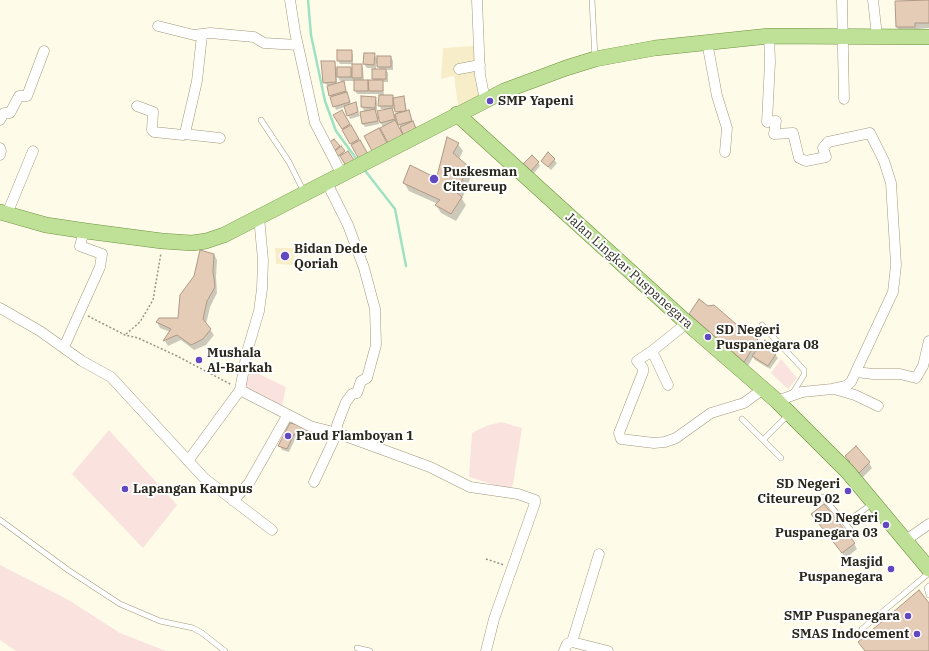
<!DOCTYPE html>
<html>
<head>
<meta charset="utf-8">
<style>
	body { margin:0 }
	canvas { display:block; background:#fffbe9 }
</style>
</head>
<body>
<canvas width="929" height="651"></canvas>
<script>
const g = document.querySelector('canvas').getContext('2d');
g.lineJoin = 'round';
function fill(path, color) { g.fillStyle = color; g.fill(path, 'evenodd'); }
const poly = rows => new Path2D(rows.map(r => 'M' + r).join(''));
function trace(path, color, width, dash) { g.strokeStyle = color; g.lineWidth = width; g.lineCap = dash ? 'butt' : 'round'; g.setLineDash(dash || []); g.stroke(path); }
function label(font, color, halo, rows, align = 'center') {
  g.font = font + ' "IBM Plex Serif",serif'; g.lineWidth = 4; g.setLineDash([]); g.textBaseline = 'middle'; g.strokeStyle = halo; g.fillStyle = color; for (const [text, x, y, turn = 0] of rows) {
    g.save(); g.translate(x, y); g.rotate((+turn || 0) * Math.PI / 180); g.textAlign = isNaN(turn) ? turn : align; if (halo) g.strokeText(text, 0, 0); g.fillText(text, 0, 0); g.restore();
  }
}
fill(poly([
	[474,46,480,93,479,98,458,106,454,76,441,79,443,48],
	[275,248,294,248,296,265,276,264]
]), '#f7eec9');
fill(poly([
	[781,359,797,378,788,389,771,373],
	[250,370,286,387,282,407,245,389],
	[501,422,522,428,513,484,510,490,469,477,472,433,486,426],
	[109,430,177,505,143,548,72,474],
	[0,565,67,599,120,633,166,651,16,651,0,640]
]), '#fae3df');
fill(poly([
	[929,1,929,28,917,29,917,32,900,33,897,27,896,2],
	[351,51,353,55,353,65,361,65,363,68,364,81,374,81,373,68,367,68,364,64,374,54,378,60,391,57,393,61,393,70,386,70,388,73,388,82,383,82,384,96,392,96,394,98,403,97,405,101,407,112,410,115,413,125,407,140,383,127,378,118,379,124,365,127,363,124,365,112,362,107,362,97,375,98,377,101,377,111,375,111,379,118,388,109,381,109,379,105,380,94,357,94,355,90,355,81,340,81,337,75,337,84,343,82,351,105,355,104,360,116,350,119,345,107,336,110,328,86,324,82,334,62,336,68,353,68,353,64,340,64,338,60],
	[376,63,380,70,376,70],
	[392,109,396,109,398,115,395,115],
	[398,122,401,129,403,135,395,123],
	[335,116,349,124,369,157,362,162],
	[458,144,463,151,459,159,468,166,472,174,462,199,466,205,456,221,441,213,436,205,438,204,409,191,404,183,429,176,438,177],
	[339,147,345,154,340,157,337,153,335,155,330,148],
	[548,154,557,163,551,170,542,161],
	[538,162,540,166,533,174,527,168],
	[214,254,217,260,216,277,217,293,210,307,206,324,214,335,206,345,194,350,181,340,168,346,165,341,170,332,160,328,157,322,179,319],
	[690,314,735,325,757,340,761,347,765,342,778,358,770,369,755,360,753,357,748,366,693,319],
	[291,424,306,430,308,434,302,440,296,437,289,452,282,450,280,446],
	[846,456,869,463,872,468,862,478],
	[812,514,854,543,857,549,846,558]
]), '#0003');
trace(poly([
	[308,0,311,35,325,101,336,131,358,161],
	[363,168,395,209,406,266]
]), '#9fe2c3', 2.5);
const building = poly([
	[929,0,929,23,915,23,915,27,896,27,895,1,929,0],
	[337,50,352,50,352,61,337,61,337,50],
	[364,53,375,53,374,65,363,64,364,53],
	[377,56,391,56,391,67,377,67,377,56],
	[321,61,335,61,336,82,323,83,321,61],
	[352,64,362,64,362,78,352,78,352,64],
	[337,67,351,67,351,77,337,77,337,67],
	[372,69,386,69,386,79,372,79,372,69],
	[354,80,368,80,368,91,354,91,354,80],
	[368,80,383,80,383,91,369,91,368,80],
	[344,81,346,91,329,96,327,86,344,81],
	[347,92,350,102,333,107,330,97,347,92],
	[379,95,393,95,393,106,378,106,379,95],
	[361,96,376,97,375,108,361,107,361,96],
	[404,96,406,111,395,112,393,98,404,96],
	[356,102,358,112,347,116,344,106,356,102],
	[392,108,395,119,380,123,377,111,392,108],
	[375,109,378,121,362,124,360,112,375,109],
	[342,110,350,124,342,129,333,115,342,110],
	[409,110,412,121,398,125,395,114,409,110],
	[395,120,403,135,388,143,380,128,395,120],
	[413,121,417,131,404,137,400,127,413,121],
	[351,125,359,139,350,144,342,130,351,125],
	[379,128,387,143,372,151,364,136,379,128],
	[447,137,459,143,453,153,468,166,457,193,462,197,451,214,435,205,440,200,403,183,410,165,430,175,437,176,447,137],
	[334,139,340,146,333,152,327,144,334,139],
	[360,140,368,154,359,159,351,145,360,140],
	[341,146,345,151,338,156,335,151,341,146],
	[348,151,354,160,346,166,340,156,348,151],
	[548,152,555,159,548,167,541,161,548,152],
	[532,155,539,162,531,171,523,164,532,155],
	[200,250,214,254,213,271,215,287,207,301,203,319,211,329,203,339,191,345,177,335,163,341,171,329,156,322,159,318,178,318,180,295,194,276,200,250],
	[699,299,708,306,714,305,736,324,748,330,758,340,744,362,689,314,699,299],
	[765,340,776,354,768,366,752,356,765,340],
	[290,423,303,426,307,430,300,437,294,434,287,449,278,446,290,423],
	[856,446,870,462,859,473,854,468,852,469,848,464,850,462,845,456,856,446],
	[824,504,855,543,842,553,811,514,824,504],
	[919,590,929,603,929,651,865,651,858,642,919,590]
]);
fill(building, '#e4ccb7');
trace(building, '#b09985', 1);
const lane = poly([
	[592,0,595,58],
	[261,120,289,162,304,192],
	[762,325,804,370,804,375,792,394],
	[742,419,781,458],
	[763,440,789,414],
	[823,497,854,534],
	[0,520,68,570,120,604,160,621,193,628,202,633,225,651],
	[845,523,872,504],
	[929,586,927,588,929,595],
	[862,629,929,573],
	[357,648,370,651]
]);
const street = poly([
	[290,0,295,32,315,123,341,173],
	[477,0,480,75,485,100],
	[842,0,844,99],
	[873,0,877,36],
	[158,26,194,35,210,33,254,37,264,43,298,45],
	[769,36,770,62,767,122,776,121,774,134,793,133,799,158,806,161,826,157,823,148,828,142,870,133,884,161,891,183,896,265,893,292,851,382,846,386,832,389,802,392,777,401],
	[707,42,717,96,727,128,725,152],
	[459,69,480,65],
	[137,106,153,112,152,130,154,132,183,135,185,133,197,81,202,35],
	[0,120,4,113,10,113,19,96,27,96,44,51],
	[184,134,220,138],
	[0,148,1,151,0,155],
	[7,214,33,151],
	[0,308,40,331,82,361,111,377,204,478,272,530],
	[64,347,100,267,102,254,80,246,82,238,86,231],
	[652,351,637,361,643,368,643,372,619,433,621,439,654,443,665,442,676,438,711,413,744,403,763,389],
	[856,372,873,374,900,374,916,378,923,366,929,341],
	[668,385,652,351,687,323],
	[834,389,855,395,878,406],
	[240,390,310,426,337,433,430,467,470,487,518,494,535,500,535,503,494,619,486,651],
	[188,461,240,390,247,352,259,311,262,289,263,260,259,217],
	[314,482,337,433,337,425,346,402,352,394,357,393,361,381,367,378,376,345,375,309,364,268,348,225,326,181],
	[233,501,249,483,287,416],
	[906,540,929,524],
	[572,642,599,554],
	[564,651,567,644,572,642,608,651]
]);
const primary = poly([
	[457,114,687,323,777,401,848,472,929,569],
	[0,212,46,225,86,231,162,241,192,243,206,241,224,235,504,91,566,68,595,59,655,48,769,36,929,37]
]);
trace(lane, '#9f997d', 6);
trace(street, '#9f997d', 11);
trace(primary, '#6e933f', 16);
trace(poly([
	[88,316,125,335,138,338,177,356,232,385],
	[126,334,140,322,153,300,161,253],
	[486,559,504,565]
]), '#989586', 1.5, [2, 2]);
trace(lane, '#fff', 5);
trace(street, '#fff', 10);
trace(primary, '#bee097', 15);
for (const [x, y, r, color] of [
	[490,101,4,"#6147c0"],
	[434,179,5,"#6147c0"],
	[285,256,5,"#6147c0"],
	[708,337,4,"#6147c0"],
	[199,360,4,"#6147c0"],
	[288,436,4,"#6147c0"],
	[125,489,4,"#6147c0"],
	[848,491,4,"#6147c0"],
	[886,525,4,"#6147c0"],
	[891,569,4,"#6147c0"],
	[908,616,4,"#6147c0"],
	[917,634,4,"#6147c0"]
]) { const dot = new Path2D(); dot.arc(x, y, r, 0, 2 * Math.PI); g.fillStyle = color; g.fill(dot); trace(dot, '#fff', 1.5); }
label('bold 13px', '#2a281d', '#fff', [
	["SMP Yapeni",498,101],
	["Puskesman",443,172],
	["Citeureup",443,187],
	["Bidan Dede",294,249],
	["Qoriah",294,264],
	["SD Negeri",716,330],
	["Puspanegara 08",716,345],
	["Mushala",207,353],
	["Al-Barkah",207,368],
	["Paud Flamboyan 1",296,436],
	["SD Negeri",840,484,"right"],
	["Citeureup 02",840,499,"right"],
	["Lapangan Kampus",133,489],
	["SD Negeri",878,518,"right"],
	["Puspanegara 03",878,533,"right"],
	["Masjid",883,562,"right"],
	["Puspanegara",883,577,"right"],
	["SMP Puspanegara",900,616,"right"],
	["SMAS Indocement",909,634,"right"]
], 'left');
label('13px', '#2a281d', '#fff', [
	["Jalan Lingkar Puspanegara",629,271,42]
]);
</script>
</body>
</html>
